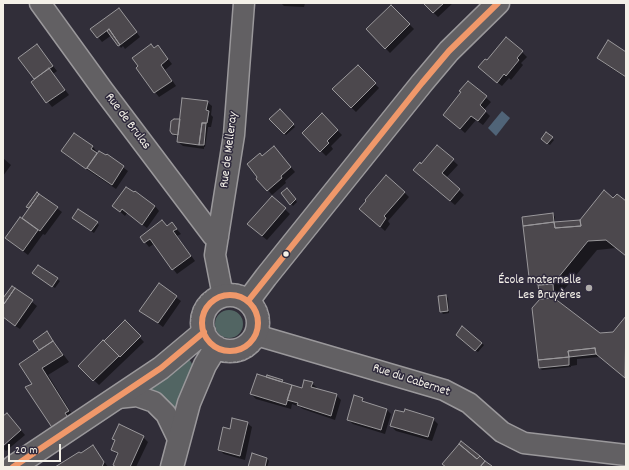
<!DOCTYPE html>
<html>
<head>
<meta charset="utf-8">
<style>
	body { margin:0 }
	#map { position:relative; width:629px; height:470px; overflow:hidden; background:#312e39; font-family:Dekko,sans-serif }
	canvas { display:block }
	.frame { position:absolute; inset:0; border:4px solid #f4f1e8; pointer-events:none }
	.scale { position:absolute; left:8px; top:444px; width:53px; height:18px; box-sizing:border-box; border:2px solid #f4f1e8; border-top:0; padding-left:5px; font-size:12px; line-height:14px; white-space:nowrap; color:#f4f1e8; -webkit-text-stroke:3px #2f2a3d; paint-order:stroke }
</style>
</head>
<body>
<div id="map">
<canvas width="629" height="470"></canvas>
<div class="frame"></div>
<div class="scale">20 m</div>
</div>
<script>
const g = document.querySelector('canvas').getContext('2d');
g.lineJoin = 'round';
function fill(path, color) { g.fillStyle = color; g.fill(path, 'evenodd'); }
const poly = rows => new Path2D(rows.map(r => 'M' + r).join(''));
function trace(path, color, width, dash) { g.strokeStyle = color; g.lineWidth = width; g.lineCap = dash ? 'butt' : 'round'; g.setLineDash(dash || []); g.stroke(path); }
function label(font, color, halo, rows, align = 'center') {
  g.font = font + ' Dekko,sans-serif'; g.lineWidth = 3; g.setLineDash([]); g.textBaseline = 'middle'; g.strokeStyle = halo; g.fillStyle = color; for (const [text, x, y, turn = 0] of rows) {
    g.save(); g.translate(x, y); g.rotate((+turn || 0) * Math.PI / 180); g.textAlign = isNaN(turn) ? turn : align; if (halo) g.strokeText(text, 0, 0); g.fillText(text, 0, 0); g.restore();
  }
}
fill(poly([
	'215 324a14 14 0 1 1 28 0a14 14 0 1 1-28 0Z',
	[186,354,194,367,183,388,176,416,140,391]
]), '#526563');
fill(poly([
	[502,111,510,118,496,136,488,128]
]), '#506478');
fill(poly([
	[281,3,305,3,304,7,284,6],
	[424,3,453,3,438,17],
	[391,6,414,29,390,53,367,29],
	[123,14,140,37,125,49,123,46,121,48,112,35,102,42,98,37],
	[37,46,57,71,53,74,69,95,52,107,32,82,35,80,20,59],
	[158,46,172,64,165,70,176,86,159,97,155,92,154,49],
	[522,52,527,57,521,63,523,65,511,80,509,78,502,86,484,72],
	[626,53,626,78,602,62,598,58],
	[358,67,379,88,356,112,333,90],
	[468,82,491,102,484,110,490,116,483,125,476,120,465,133,449,119],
	[207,102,212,106,211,115,213,117,211,127,208,127,205,147,204,147,204,149,183,146,178,142,179,137,175,136,171,131,180,120],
	[279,111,295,127,286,135,271,119],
	[322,115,342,135,331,146,333,149,326,156,303,133],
	[74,134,93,147,97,152,96,154,107,156,128,171,116,189,67,156,63,151],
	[546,134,554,140,550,145,542,139],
	[437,146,458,165,446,178,464,195,455,205,419,175,421,165],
	[278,152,295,172,285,181,286,183,272,195,268,190,262,157],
	[3,158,11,165,3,176],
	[287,189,297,202,293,206,282,193],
	[404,192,409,197,388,221,390,224,385,231,365,213],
	[37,193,62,212,45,235,43,234,28,255,6,238,30,209,28,207],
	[272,197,290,214,267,240,253,229],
	[613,199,626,202,626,256,616,248,597,250,562,292,555,293,556,300,599,334,614,333,626,318,626,379,600,357,577,359,577,365,571,366,571,367,542,370,540,368,541,300,553,214,555,217,555,223,580,221],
	[114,206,155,206,159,211,147,228,127,213,125,216],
	[75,220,97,223,99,225,94,233],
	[172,224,181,234,177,236,195,261,177,274,154,244,149,247,145,242],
	[38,267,60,281,55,288,36,275],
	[159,285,181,301,163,327,140,310],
	[13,287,37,306,20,329,3,318,3,300],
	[446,296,448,298,449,313,443,314,441,311],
	[125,322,144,342,99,385,79,366],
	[462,328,484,345,478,352,459,337],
	[47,333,69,362,48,375,75,419,75,426,33,384,41,350,35,341],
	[268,376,283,380,285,383,284,384,302,390,312,383,317,388,316,389,336,395,341,400,335,420,303,409,300,407,292,404,291,409,256,399,251,394,270,380],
	[362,399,367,404,387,410,391,414,385,434,353,424,348,420],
	[3,417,11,419,25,435,6,451,3,448],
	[433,419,438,424,432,441,396,431,391,426],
	[247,423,252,427,245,460,224,454,219,450,230,430],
	[143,437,148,442,136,467,116,467,114,465,118,455,112,450,116,441,113,439],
	[93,446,108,467,57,467,81,455],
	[253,454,267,459,269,461,267,467,249,467]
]), '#0007');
const building = poly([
	[423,3,444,3,433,13,423,3],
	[391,5,410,24,385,49,366,29,391,5],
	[119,8,137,32,120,45,109,29,97,38,90,29,119,8],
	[109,29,120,45,118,46,107,31,109,29],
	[506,37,523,51,517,58,519,60,506,76,504,74,497,83,478,67,485,59,487,60,506,37],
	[608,40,626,52,626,77,597,58,608,40],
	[37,44,53,66,34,79,18,58,37,44],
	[151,44,154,48,158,45,168,59,161,65,172,81,154,93,136,68,138,66,132,58,151,44],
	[358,65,376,83,351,108,332,89,358,65],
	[49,68,65,90,46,103,31,82,49,68],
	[468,81,487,96,480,105,486,111,478,121,471,116,460,129,443,115,461,92,459,91,468,81],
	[182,98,208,101,206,110,209,111,207,123,202,123,199,145,177,142,182,98],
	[280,109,294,124,284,134,269,119,280,109],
	[322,113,338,130,327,141,329,143,320,152,302,133,322,113],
	[174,119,180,119,178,135,172,134,170,131,171,121,174,119],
	[202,123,206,123,204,145,199,145,202,123],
	[546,132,553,137,547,144,541,139,546,132],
	[74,133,93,146,91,149,97,153,86,169,61,151,74,133],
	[437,145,454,159,442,173,460,189,450,201,413,170,420,162,421,164,437,145],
	[274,146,291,167,281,176,282,178,267,191,256,179,257,177,247,164,260,153,262,156,274,146],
	[99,151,106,155,107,154,124,166,112,185,87,168,99,151],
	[386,175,405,192,384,216,386,218,380,227,359,209,366,201,365,200,386,175],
	[126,187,134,192,135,191,155,206,142,225,122,209,120,212,112,206,126,187],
	[287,188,296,199,290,205,281,193,287,188],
	[604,190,613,198,617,194,626,201,626,256,606,240,588,241,553,284,538,285,529,277,523,226,554,222,555,228,581,226,580,220,604,190],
	[37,192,39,194,29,208,26,207,37,192],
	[39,194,58,207,40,231,22,218,39,194],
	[272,196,286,208,262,236,247,224,272,196],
	[78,209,98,222,91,231,72,218,78,209],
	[553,213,554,222,523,226,522,217,553,213],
	[20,217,38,230,23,251,5,238,20,217],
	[162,220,167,226,172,222,177,229,173,231,191,256,172,270,150,239,144,243,140,237,162,220],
	[580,220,581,226,555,228,554,222,580,220],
	[38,265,58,278,52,287,32,273,38,265],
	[159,283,177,296,158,323,139,311,159,283],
	[553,284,554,298,540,299,538,285,553,284],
	[12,286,15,288,4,304,3,298,12,286],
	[15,288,33,300,15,326,3,317,3,303,4,304,15,288],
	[446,295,448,311,440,312,438,296,446,295],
	[554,298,600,333,613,332,626,316,625,378,596,354,595,348,568,351,569,357,538,360,532,308,540,299,554,298],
	[125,320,141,336,120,357,104,341,125,320],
	[462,326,482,343,475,351,456,335,462,326],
	[47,331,53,341,39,350,33,341,47,331],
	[103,340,119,356,93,381,78,366,103,340],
	[53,341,63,355,42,368,69,411,65,413,69,419,53,429,25,387,32,384,19,364,53,341],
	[595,348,596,354,569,357,568,351,595,348],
	[569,357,569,365,539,368,538,360,569,357],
	[257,374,292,385,286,405,250,394,257,374],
	[267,375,283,380,282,382,266,377,267,375],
	[304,380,313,382,311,387,337,394,331,416,297,405,298,403,287,400,292,385,302,388,304,380],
	[354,395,363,398,362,401,387,409,381,430,347,420,354,395],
	[405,409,434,418,428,437,390,426,395,410,404,412,405,409],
	[7,413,21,430,3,446,3,416,7,413],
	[232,418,248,422,240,456,218,450,223,427,230,429,232,418],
	[119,424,144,436,130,467,116,467,113,465,118,453,111,450,115,440,112,439,119,424],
	[461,441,480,456,477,459,459,444,461,441],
	[459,444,477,459,480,456,485,461,480,467,446,467,442,464,459,444],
	[93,445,104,462,102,467,55,467,79,452,81,453,93,445],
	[252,453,267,458,265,467,248,467,252,453],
	[485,461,492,466,491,467,480,467,485,461]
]);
fill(building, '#4c484d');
trace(building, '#9a989b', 1);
const street = poly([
	[40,3,103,90,213,236,218,237],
	[223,296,215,255,234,135,244,3],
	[256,335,444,390,469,403,502,432,524,443,626,455],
	[117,398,137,396,154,402,166,414,179,441]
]);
const secondary = poly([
	'202 323a28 28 0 1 1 56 0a28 28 0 1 1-56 0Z',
	[248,301,266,277,422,83,449,51,498,3],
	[13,467,161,368,204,332],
	[172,467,189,403,205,365,216,347]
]);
trace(street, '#9a989b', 23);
trace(secondary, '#9a989b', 25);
trace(poly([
	'192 323a38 38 0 1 1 76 0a38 38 0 1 1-76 0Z'
]), '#68666b', 2.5, [1, 3]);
trace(street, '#626063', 20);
trace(secondary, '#626063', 22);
trace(poly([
	'202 323a28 28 0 1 1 56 0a28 28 0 1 1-56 0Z',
	[248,301,422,83,449,51,498,3],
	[13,467,161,368,204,332]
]), '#f0986a', 6);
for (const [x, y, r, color] of [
	[286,254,3.5,"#f4f1e8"],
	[589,288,4,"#b0adab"]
]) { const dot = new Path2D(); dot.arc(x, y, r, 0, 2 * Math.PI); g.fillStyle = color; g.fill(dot); trace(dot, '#2f2a3d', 1.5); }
label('13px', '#f4f1e8', '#2f2a3d', [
	["Rue de Brulas",127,122,53],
	["Rue de Melleray",230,150,-83],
	["Rue du Cabernet",411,381,18]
]);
label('13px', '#f4f1e8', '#2f2a3d', [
	["École maternelle",581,281],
	["Les Bruyères",581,296]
], 'right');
</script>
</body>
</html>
